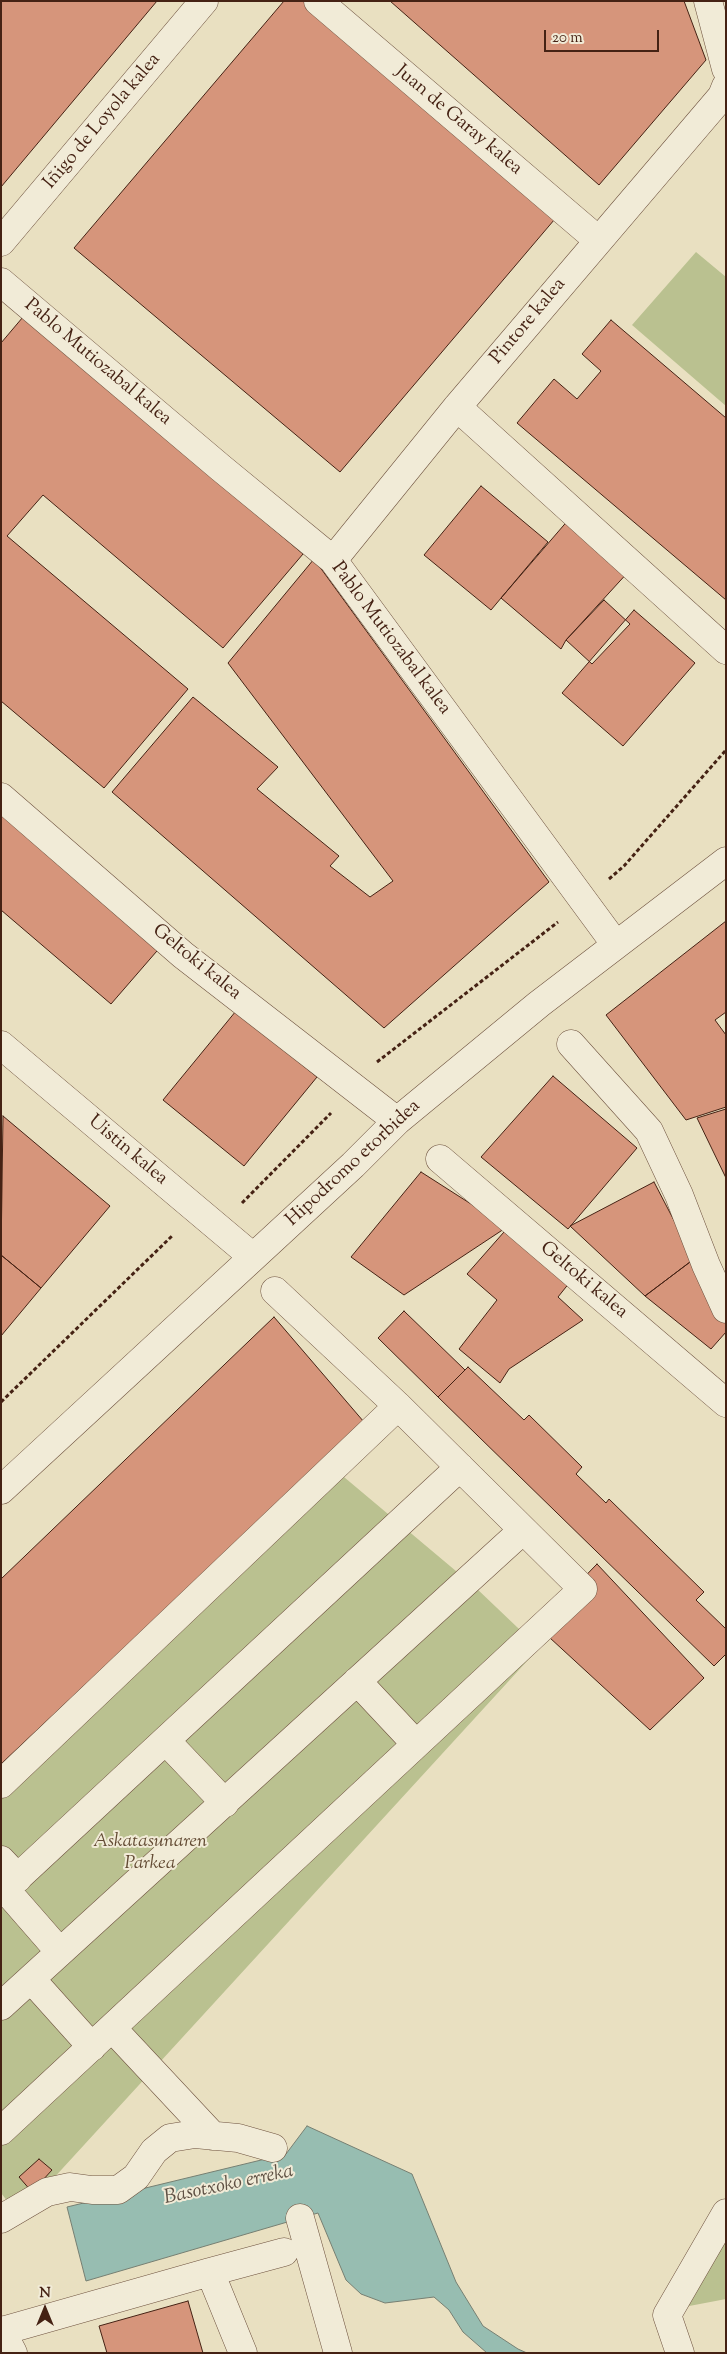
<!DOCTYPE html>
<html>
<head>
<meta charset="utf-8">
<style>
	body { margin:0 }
	#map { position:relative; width:727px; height:2354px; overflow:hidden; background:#e9e0c1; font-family:"Sorts Mill Goudy",serif }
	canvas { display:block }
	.frame { position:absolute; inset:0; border:2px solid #452214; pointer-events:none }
	.north { position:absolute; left:20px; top:2284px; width:50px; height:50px; -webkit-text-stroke:4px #f1ebd7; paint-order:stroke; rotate:0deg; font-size:14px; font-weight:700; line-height:20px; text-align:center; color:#452214 }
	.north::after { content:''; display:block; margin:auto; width:18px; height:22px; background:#452214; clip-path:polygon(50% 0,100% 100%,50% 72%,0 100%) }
	.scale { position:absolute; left:544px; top:30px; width:115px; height:22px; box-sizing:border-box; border:2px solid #452214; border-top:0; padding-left:6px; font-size:15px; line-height:18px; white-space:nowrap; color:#452214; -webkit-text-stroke:4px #f1ebd7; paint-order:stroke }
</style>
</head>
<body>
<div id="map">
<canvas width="727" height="2354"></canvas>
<div class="frame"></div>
<div class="north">N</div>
<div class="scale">20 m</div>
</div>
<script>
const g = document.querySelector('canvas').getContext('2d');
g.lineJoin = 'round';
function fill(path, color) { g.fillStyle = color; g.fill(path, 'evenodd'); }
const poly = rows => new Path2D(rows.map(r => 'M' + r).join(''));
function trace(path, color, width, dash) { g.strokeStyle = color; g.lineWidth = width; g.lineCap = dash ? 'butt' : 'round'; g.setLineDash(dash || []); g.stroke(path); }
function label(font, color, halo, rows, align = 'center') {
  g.font = font + ' "Sorts Mill Goudy",serif'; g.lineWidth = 4; g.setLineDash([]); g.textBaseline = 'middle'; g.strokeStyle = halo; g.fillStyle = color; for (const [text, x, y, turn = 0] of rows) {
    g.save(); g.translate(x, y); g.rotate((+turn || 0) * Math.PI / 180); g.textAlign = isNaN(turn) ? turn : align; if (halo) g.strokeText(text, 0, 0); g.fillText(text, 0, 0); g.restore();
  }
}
fill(poly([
	[696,252,726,277,726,406,632,325],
	[338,1472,475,1587,539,1648,19,2216,1,2193,1,1791],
	[726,2236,726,2299,684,2307]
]), '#bac190');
const water = poly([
	[307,2126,412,2174,456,2282,483,2326,518,2349,527,2353,487,2353,463,2332,449,2310,434,2297,385,2303,361,2294,346,2280,318,2213,86,2281,67,2207,286,2154,307,2126]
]);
fill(water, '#97bdb1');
trace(water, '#767f72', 1);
const building = poly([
	[1,1,157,1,1,187,1,1],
	[284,1,310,1,560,213,340,472,74,248,284,1],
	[390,1,684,1,706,60,599,185,390,1],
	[23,317,303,554,223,648,43,495,7,536,188,689,104,788,1,701,1,343,23,317],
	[611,320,726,418,726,600,517,423,554,379,577,399,601,371,582,354,611,320],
	[481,486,548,542,491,610,424,555,481,486],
	[570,518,630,570,566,640,561,649,501,598,570,518],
	[314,559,549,882,384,1028,112,792,193,697,278,767,257,789,339,856,330,866,370,897,393,881,228,663,314,559],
	[604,600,630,624,592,664,566,640,604,600],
	[634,610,695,663,623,746,562,693,634,610],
	[1,806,163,944,111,1004,1,910,1,806],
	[726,921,726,1012,715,1020,726,1035,726,1107,686,1120,606,1015,726,921],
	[236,1011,317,1077,244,1166,163,1100,236,1011],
	[553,1076,637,1148,568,1229,481,1157,553,1076],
	[726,1109,726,1178,697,1118,726,1109],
	[3,1116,110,1206,41,1288,1,1255,3,1116],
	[421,1172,507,1227,404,1295,351,1257,421,1172],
	[654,1182,694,1259,645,1296,570,1226,654,1182],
	[504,1232,570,1282,558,1297,583,1320,509,1369,500,1383,459,1349,497,1300,467,1274,504,1232],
	[1,1255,41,1288,1,1336,1,1255],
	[694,1259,726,1318,726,1332,711,1349,645,1296,694,1259],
	[404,1311,465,1370,438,1397,378,1338,404,1311],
	[274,1317,364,1422,1,1764,1,1579,274,1317],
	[468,1367,524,1420,529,1415,582,1467,576,1474,606,1503,609,1499,704,1592,696,1600,726,1629,726,1654,714,1666,438,1397,468,1367],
	[597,1564,704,1678,650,1730,537,1626,597,1564],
	[39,2159,52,2170,32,2192,19,2177,39,2159],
	[188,2301,203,2353,107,2353,99,2326,188,2301]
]);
fill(building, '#d6957b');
trace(building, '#452214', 1);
const minor = poly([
	[318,1,598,240],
	[708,1,726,69],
	[1,242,204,1],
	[1,282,221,468,333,560,616,945],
	[457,407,726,650],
	[333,560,457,407,722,96,726,86],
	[1,797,183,955,397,1121],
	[571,1044,649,1131,679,1195,706,1265,726,1309],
	[1,1045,253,1257],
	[440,1159,726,1403],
	[1,1490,353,1165,397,1121,539,1004,726,861],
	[357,1681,416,1744],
	[166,1741,225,1803],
	[1,1784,398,1406,275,1291],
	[1,1860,18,1878],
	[5,1889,60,1952],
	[1,1893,460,1467],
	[31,1979,92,2047],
	[1,2006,523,1530],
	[112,2028,213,2136],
	[1,2131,583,1589,398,1406],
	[300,2218,338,2353],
	[1,2219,47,2192,70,2187,92,2190,118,2190,136,2177,154,2151,170,2138,195,2134,238,2138,273,2148],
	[210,2272,284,2252],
	[1,2330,13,2353],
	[2,2331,210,2272,243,2353],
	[680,2353,667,2315,726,2213]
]);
trace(minor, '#6e523f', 29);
trace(poly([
	[609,879,624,866,726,750],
	[377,1062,558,922],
	[242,1203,331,1113],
	[1,1402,173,1235]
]), '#452214', 3, [4, 2.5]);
trace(minor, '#f1ebd7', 28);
label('19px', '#452214', '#f1ebd7', [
	["Juan de Garay kalea",458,121,40],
	["Iñigo de Loyola kalea",103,122,-50],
	["Pintore kalea",529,322,-50],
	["Pablo Mutiozabal kalea",97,363,40],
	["Pablo Mutiozabal kalea",390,639,53],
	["Geltoki kalea",196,963,39],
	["Uistin kalea",127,1151,40],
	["Hipodromo etorbidea",354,1164,-43],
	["Geltoki kalea",583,1281,40]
]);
label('italic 19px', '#624a33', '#f1ebd7', [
	["Askatasunaren",150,1843],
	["Parkea",150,1865]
]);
label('italic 20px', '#5e5043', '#f1ebd7', [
	["Basotxoko erreka",229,2186,-12]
]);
</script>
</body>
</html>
